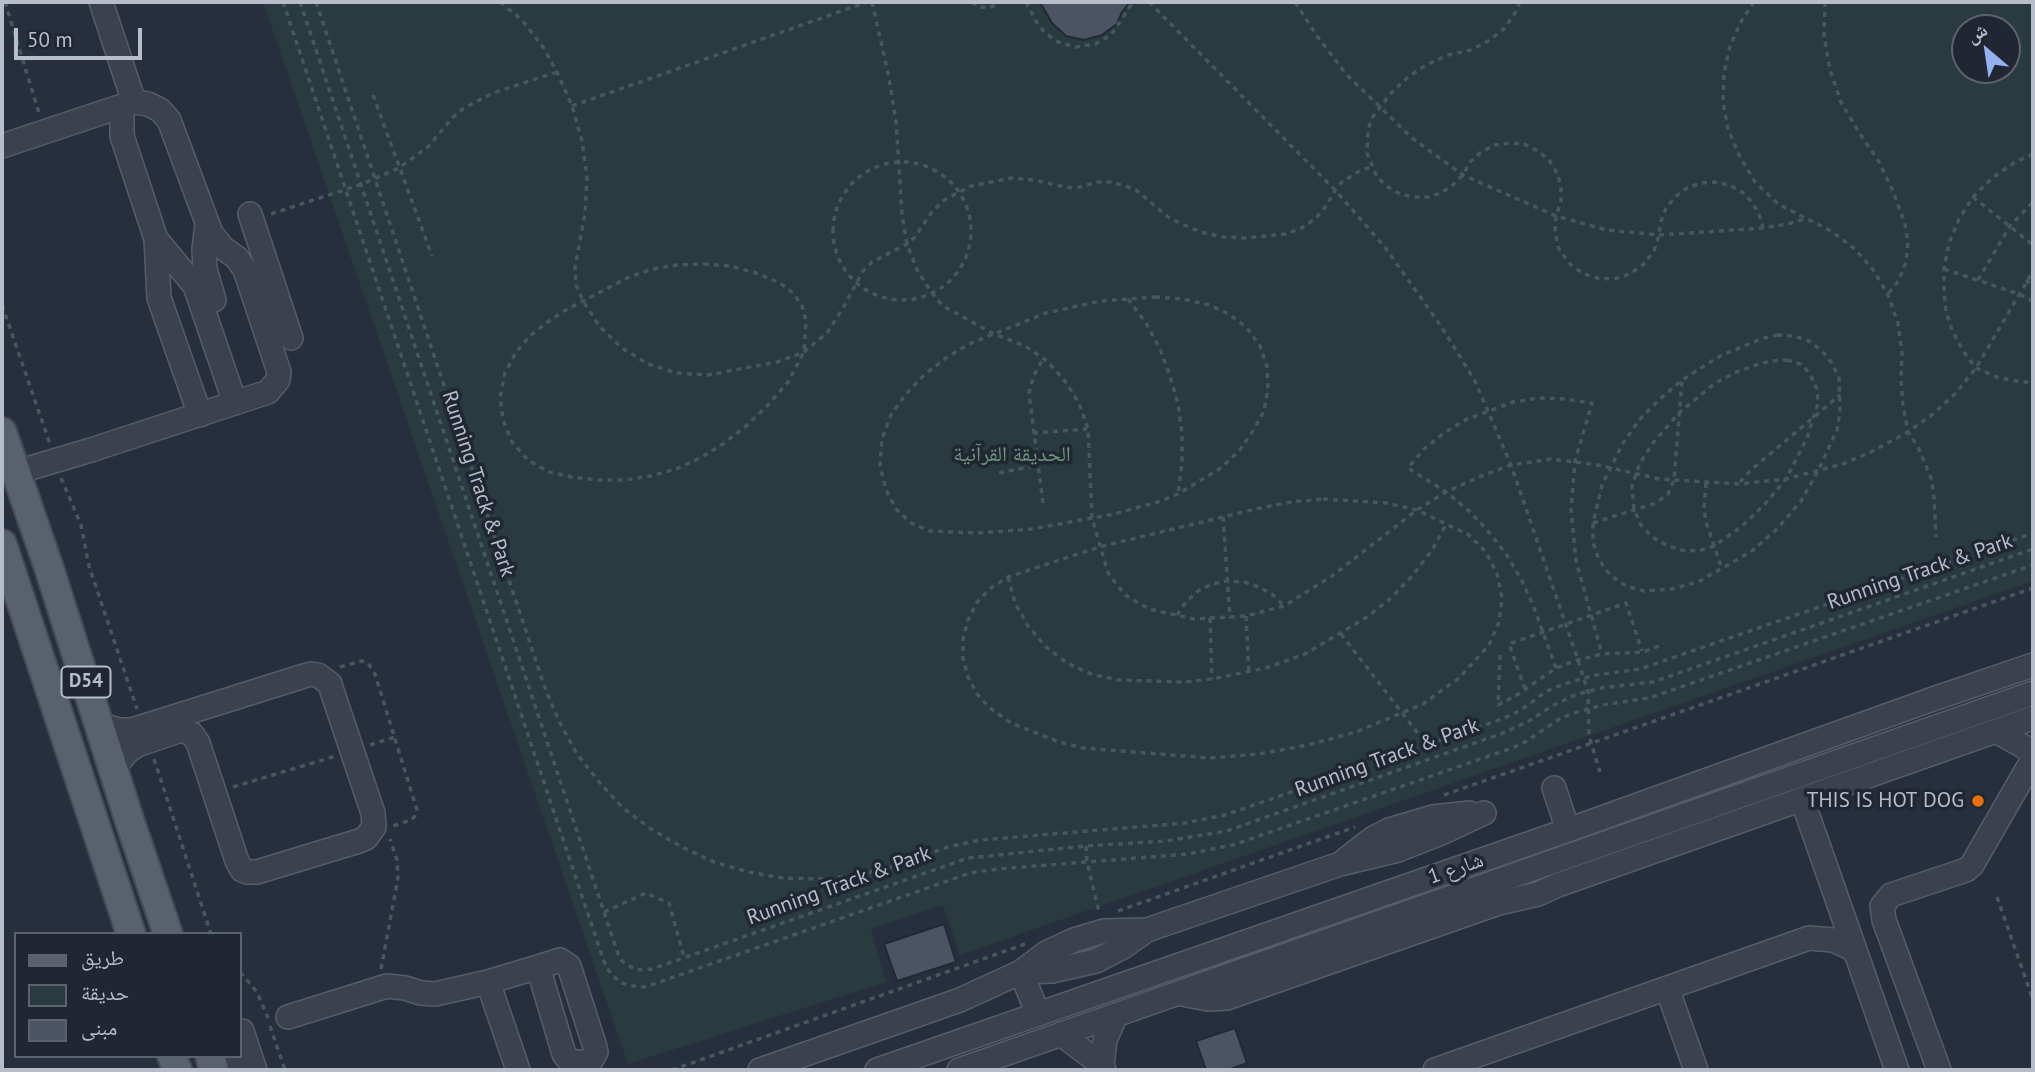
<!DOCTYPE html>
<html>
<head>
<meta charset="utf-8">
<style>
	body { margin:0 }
	#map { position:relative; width:2035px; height:1072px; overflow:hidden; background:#272f3e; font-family:"PT Sans","Noto Naskh Arabic",sans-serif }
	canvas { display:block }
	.frame { position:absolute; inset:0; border:4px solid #b7bdc9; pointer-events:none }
	.legend { position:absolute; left:14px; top:932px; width:228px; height:126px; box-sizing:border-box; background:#202733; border:2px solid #5c636f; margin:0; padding:9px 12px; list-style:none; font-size:21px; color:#b7bdc9 }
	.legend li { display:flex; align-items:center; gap:14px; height:35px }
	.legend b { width:35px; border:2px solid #5c636f }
	.north { position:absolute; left:1951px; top:14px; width:70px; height:70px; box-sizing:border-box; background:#202733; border:2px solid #5c636f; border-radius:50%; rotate:331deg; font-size:19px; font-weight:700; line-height:28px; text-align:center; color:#b7bdc9 }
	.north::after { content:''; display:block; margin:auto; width:24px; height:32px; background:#95b2f0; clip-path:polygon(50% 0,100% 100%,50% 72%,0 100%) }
	.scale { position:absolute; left:14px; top:28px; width:128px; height:32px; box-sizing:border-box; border:4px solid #b7bdc9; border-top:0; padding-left:9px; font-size:21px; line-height:24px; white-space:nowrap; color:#b7bdc9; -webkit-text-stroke:5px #202733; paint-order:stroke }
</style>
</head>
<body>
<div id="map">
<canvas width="2035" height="1072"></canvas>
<div class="frame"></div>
<ul class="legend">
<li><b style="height:9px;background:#59616e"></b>طريق</li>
<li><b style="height:19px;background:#293b3f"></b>حديقة</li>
<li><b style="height:19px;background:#4c5464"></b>مبنى</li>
</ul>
<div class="north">ش</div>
<div class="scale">50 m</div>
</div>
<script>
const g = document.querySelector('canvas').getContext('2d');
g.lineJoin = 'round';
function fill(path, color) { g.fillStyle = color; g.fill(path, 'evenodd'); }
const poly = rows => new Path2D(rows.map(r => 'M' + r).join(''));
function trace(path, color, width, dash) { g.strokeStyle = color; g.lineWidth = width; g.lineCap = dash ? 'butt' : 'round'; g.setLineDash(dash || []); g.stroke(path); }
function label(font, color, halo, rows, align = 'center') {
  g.font = font + ' "PT Sans","Noto Naskh Arabic",sans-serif'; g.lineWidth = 7; g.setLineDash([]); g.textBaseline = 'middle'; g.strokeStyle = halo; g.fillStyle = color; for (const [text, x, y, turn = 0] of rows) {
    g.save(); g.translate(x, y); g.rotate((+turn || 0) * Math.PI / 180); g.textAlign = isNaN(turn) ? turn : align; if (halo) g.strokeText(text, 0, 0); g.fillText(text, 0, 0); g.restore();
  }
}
fill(poly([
	[263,2,2033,2,2033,581,960,955,943,905,871,929,886,982,628,1064],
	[1965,28,2007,28,2007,70,1965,70]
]), '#293b3f');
const building = poly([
	[1040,2,1130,2,1122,12,1117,24,1102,35,1084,40,1066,36,1052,23,1040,2],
	[944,924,956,962,897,981,884,944,944,924],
	[1235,1028,1247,1063,1228,1070,1206,1070,1196,1041,1235,1028]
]);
fill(building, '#4c5464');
trace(building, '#222935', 2);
const minor = poly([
	[101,2,134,102],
	[122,106,122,136,156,239,159,298,200,415],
	[2,146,134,102,148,104,160,110,169,120,211,233,223,248,237,258,245,270,279,372,278,380,268,392,91,450,17,472],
	[250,214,291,338],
	[207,224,204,249,205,269,214,300],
	[156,239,195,286,235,403],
	[98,720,108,727,120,730,132,730,304,676,311,674,318,675,330,684,332,691,373,813,374,827,366,838,359,841,257,872,247,872,242,870,237,861,198,743,192,734,181,730,137,745,127,752,119,762,115,773],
	[1996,731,2033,752],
	[1554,788,1568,830],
	[1802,799,1897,1070],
	[1345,860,1372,839,1389,830,1433,817,1470,813],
	[560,960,569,966,595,1047,596,1052,591,1061,571,1063,564,1054,538,967,560,960],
	[1021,972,1052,971,1096,961,1123,947,1147,930,1340,864,1398,850,1439,834,1484,813],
	[1021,972,1038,1014],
	[488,982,518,1070],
	[1667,988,1696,1070],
	[1182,994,1208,999,1227,998,1499,903,1538,894,1558,885,2033,718],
	[288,1017,387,986,405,988,421,993,435,994,488,982,538,967],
	[242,1031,255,1070],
	[1061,1034,1102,1065],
	[230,1070,241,1062,251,1059],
	[760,1070,960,1000,1021,972,1046,953,1074,940,1104,931,1147,930],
	[877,1070,1568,830,1933,699,2033,665],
	[959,1070,2033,693],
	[1104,1070,1102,1065,1105,1040,1115,1017],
	[1435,1070,1809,938,1833,940,1855,950],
	[1939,1070,1884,920,1882,906,1891,895,1966,870,1972,865,2033,759]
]);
const major = poly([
	[2,432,49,568,130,822,168,934],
	[2,544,131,934],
	[172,1056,177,1070],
	[210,1056,214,1070]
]);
trace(minor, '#565d69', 26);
trace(major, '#444b57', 32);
trace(poly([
	[5,2,39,113],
	[283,2,597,941,606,967,613,976,622,983,633,986,644,987,654,984,970,873,998,869,1188,854,1233,845,1512,748,1525,742,1561,718,1574,713,1602,705,1649,698,2033,565],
	[300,2,618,954,622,961,636,970,652,969,968,858,1086,846,1166,841,1227,831,1503,733,1529,721,1552,706,1575,695,1601,688,1653,682,2033,549],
	[316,2,546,691,560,723,577,754,599,782,623,808,651,829,682,847,714,862,748,872,783,878,818,879,853,876,888,868,948,847,980,840,1185,823,1225,815,1502,719,1521,710,1547,691,1564,684,1595,675,1640,669,2033,533],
	[500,2,522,20,543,47,557,72,572,106,582,141,587,177,585,214,575,267,576,285,583,301,600,327,622,348,648,364,677,373,708,375,777,362,804,352,827,333,843,308,863,271,872,262,907,244,915,237,931,213,944,200,971,186,1012,178,1034,180,1065,187,1076,188,1098,182,1111,182,1135,189,1168,217,1184,225,1201,232,1223,237,1246,238,1286,234,1302,228,1316,218,1327,205,1335,190,1342,182,1361,170,1372,167],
	[872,2,888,73,896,121,902,215,907,244,918,272,932,293,943,306,992,333,1025,346,1047,361,1065,381,1079,403,1088,429,1092,518,1108,573,1125,595,1149,609,1194,619,1246,616,1284,606,1332,576,1417,510,1446,492,1481,476,1511,465,1551,459,1598,465,1659,479,1739,484,1786,479,1843,464,1871,452,1908,432,1933,414,1956,393,1976,368,2033,271],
	[972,2,977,6,987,8,997,5,1001,2],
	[1026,2,1037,23,1045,33,1058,42,1076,47,1095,44,1111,35,1133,2],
	[1149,2,1335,190,1384,246,1441,326,1475,381,1511,465,1578,660,1588,692,1589,736,1600,772],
	[1295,2,1317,36,1346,74,1412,138,1463,175,1556,216,1607,230,1659,235,1763,228,1788,224,1805,219],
	[1520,2,1515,13,1504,29,1488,41,1471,50,1448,55,1426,65,1407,78,1390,94,1372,118,1368,130,1367,153,1377,177,1388,187,1400,194,1414,197,1428,197,1441,193,1453,185,1463,175,1470,162,1481,152,1495,145,1510,143,1524,144,1538,151,1549,160,1557,173,1561,187,1561,202,1556,216,1555,232,1559,249,1569,263,1582,273,1597,278,1614,279,1630,274,1644,264,1654,251,1659,235,1661,221,1666,208,1675,197,1687,188,1701,183,1715,182,1729,185,1742,192,1752,202,1759,214,1763,228],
	[1754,2,1742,20,1730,46,1724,73,1723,101,1728,129,1739,155,1755,182,1778,204,1831,231,1855,249,1874,271,1888,295,1898,323,1902,352,1901,379,1903,406,1908,432,1918,447,1931,478,1934,498,1936,537],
	[1825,2,1824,36,1830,70,1841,102,1858,131,1878,160,1893,191,1905,224,1908,243,1906,262,1899,280,1888,294],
	[373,95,432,256],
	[572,106,867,2],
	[2033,154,2014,163,1992,178,1973,197,1959,219,1949,243,1944,269,1944,291,1946,312,1953,332,1963,351,1976,368,1999,378,2023,382,2033,382],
	'833 231a69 69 0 1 1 138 0a69 69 0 1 1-138 0Z',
	[1973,197,2033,245],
	[271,214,362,184,399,168,429,146,452,118,464,108,493,93,557,72],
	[704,264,730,266,756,273,780,283,793,293,802,306,806,321,804,352,788,382,768,405,746,426,723,444,700,458,676,469,651,476,625,480,598,480,572,477,549,472,528,460,512,442,503,420,500,397,505,373,516,352,530,336,546,323,564,311,629,277,653,269,677,265,704,264],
	[1944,269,2019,294,2033,301],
	[1978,280,2010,226,2033,202],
	[2026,280,2033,287],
	[1155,297,1183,299,1209,305,1229,314,1247,328,1260,346,1267,367,1268,389,1264,411,1253,431,1239,451,1221,468,1178,494,1158,502,1114,514,1032,529,978,533,930,531,911,523,896,509,886,490,880,465,882,439,891,415,906,394,925,374,946,358,969,344,1046,313,1101,301,1155,297],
	[1128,299,1146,323,1160,349,1170,376,1178,404,1182,433,1182,463,1178,494],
	[2,305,50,444],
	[1777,335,1794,336,1809,341,1822,351,1832,363,1839,378,1840,412,1837,430,1818,471,1801,501,1778,528,1752,551,1698,582,1671,589,1644,591,1626,586,1610,575,1599,560,1593,542,1593,523,1602,485,1623,443,1640,419,1660,399,1682,380,1720,356,1761,339,1777,335],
	[1787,360,1803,365,1811,376,1817,389,1818,403,1807,438,1786,479,1765,504,1741,527,1714,546,1698,551,1681,550,1666,545,1652,537,1641,525,1634,510,1632,486,1640,463,1653,443,1679,413,1714,384,1734,373,1756,365,1771,361,1787,360],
	[1033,433,1087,429],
	[999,473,1038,465],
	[61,478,81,525,89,566,137,709],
	[1740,482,1751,470,1840,395],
	[1706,483,1704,508,1706,522,1722,569],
	[1323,499,1386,503,1417,510,1469,535,1486,552,1497,574,1502,598,1499,622,1489,645,1459,678,1423,704,1356,732,1308,745,1259,754,1210,758,1083,748,1059,742,1011,723,990,708,977,694,968,677,963,658,963,639,968,620,977,602,991,588,1008,577,1099,547,1260,508,1292,502,1323,499],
	[1043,503,1029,393,1034,375,1043,359],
	[1223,517,1230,618],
	[1593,523,1656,503,1668,494,1674,480,1682,380],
	[1008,577,1015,603,1028,626,1046,647,1067,663,1091,674,1118,680,1185,682,1212,679,1266,668,1305,654,1367,617,1391,598,1413,575,1432,550,1447,523],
	[1177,615,1186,602,1198,591,1212,584,1227,581,1244,582,1259,587,1273,595,1284,606],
	[1246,616,1249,673],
	[1210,618,1212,679],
	[1341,634,1427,745],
	[1500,655,1498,705,1517,695,1556,668,1578,660,1602,654,1643,652,1664,644],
	[340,667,362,661,368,663,375,674,417,810,415,816,411,820,393,826],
	[1556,668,1533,605,1521,579,1506,554,1488,531,1468,510,1446,492,1408,468,1424,449,1444,433,1465,420,1513,402,1539,398,1565,399,1592,403,1575,461,1571,509,1576,561,1602,654],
	[1525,689,1509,644,1626,603,1642,651],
	[370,745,395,737],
	[154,759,211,934],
	[233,787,336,756],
	[1444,795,2033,588],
	[1086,846,1087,862,1099,912],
	[1997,897,2033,1000],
	[1118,911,1355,827],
	[604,912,646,893,669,903,684,957],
	[381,969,398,878,397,860,390,839],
	[240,972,257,992,268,1018],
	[270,1026,285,1070],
	[672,1070,1025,944]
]), '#47585c', 3.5, [5, 5]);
trace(minor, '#3b424e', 23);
trace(major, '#59616e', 28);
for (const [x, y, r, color] of [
	[1978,801,7,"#e8710a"]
]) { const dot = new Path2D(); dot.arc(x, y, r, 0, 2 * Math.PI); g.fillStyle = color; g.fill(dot); trace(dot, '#202733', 2.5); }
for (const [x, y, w] of [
	[86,682,49]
]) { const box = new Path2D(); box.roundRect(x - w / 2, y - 15.5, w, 31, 5); g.fillStyle = '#202733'; g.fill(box); trace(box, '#b7bdc9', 2); }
label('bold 19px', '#b7bdc9', null, [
	["D54",86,682]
]);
label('21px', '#70987c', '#202733', [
	["الحديقة القرآنية",1012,455]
]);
label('21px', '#b7bdc9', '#202733', [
	["Running Track & Park",478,484,72],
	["Running Track & Park",1920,572,-19],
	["Running Track & Park",1387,758,-20],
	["شارع 1",1456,869,-19],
	["Running Track & Park",839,886,-20]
]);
label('21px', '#b7bdc9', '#202733', [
	["THIS IS HOT DOG",1964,801]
], 'right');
</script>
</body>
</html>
